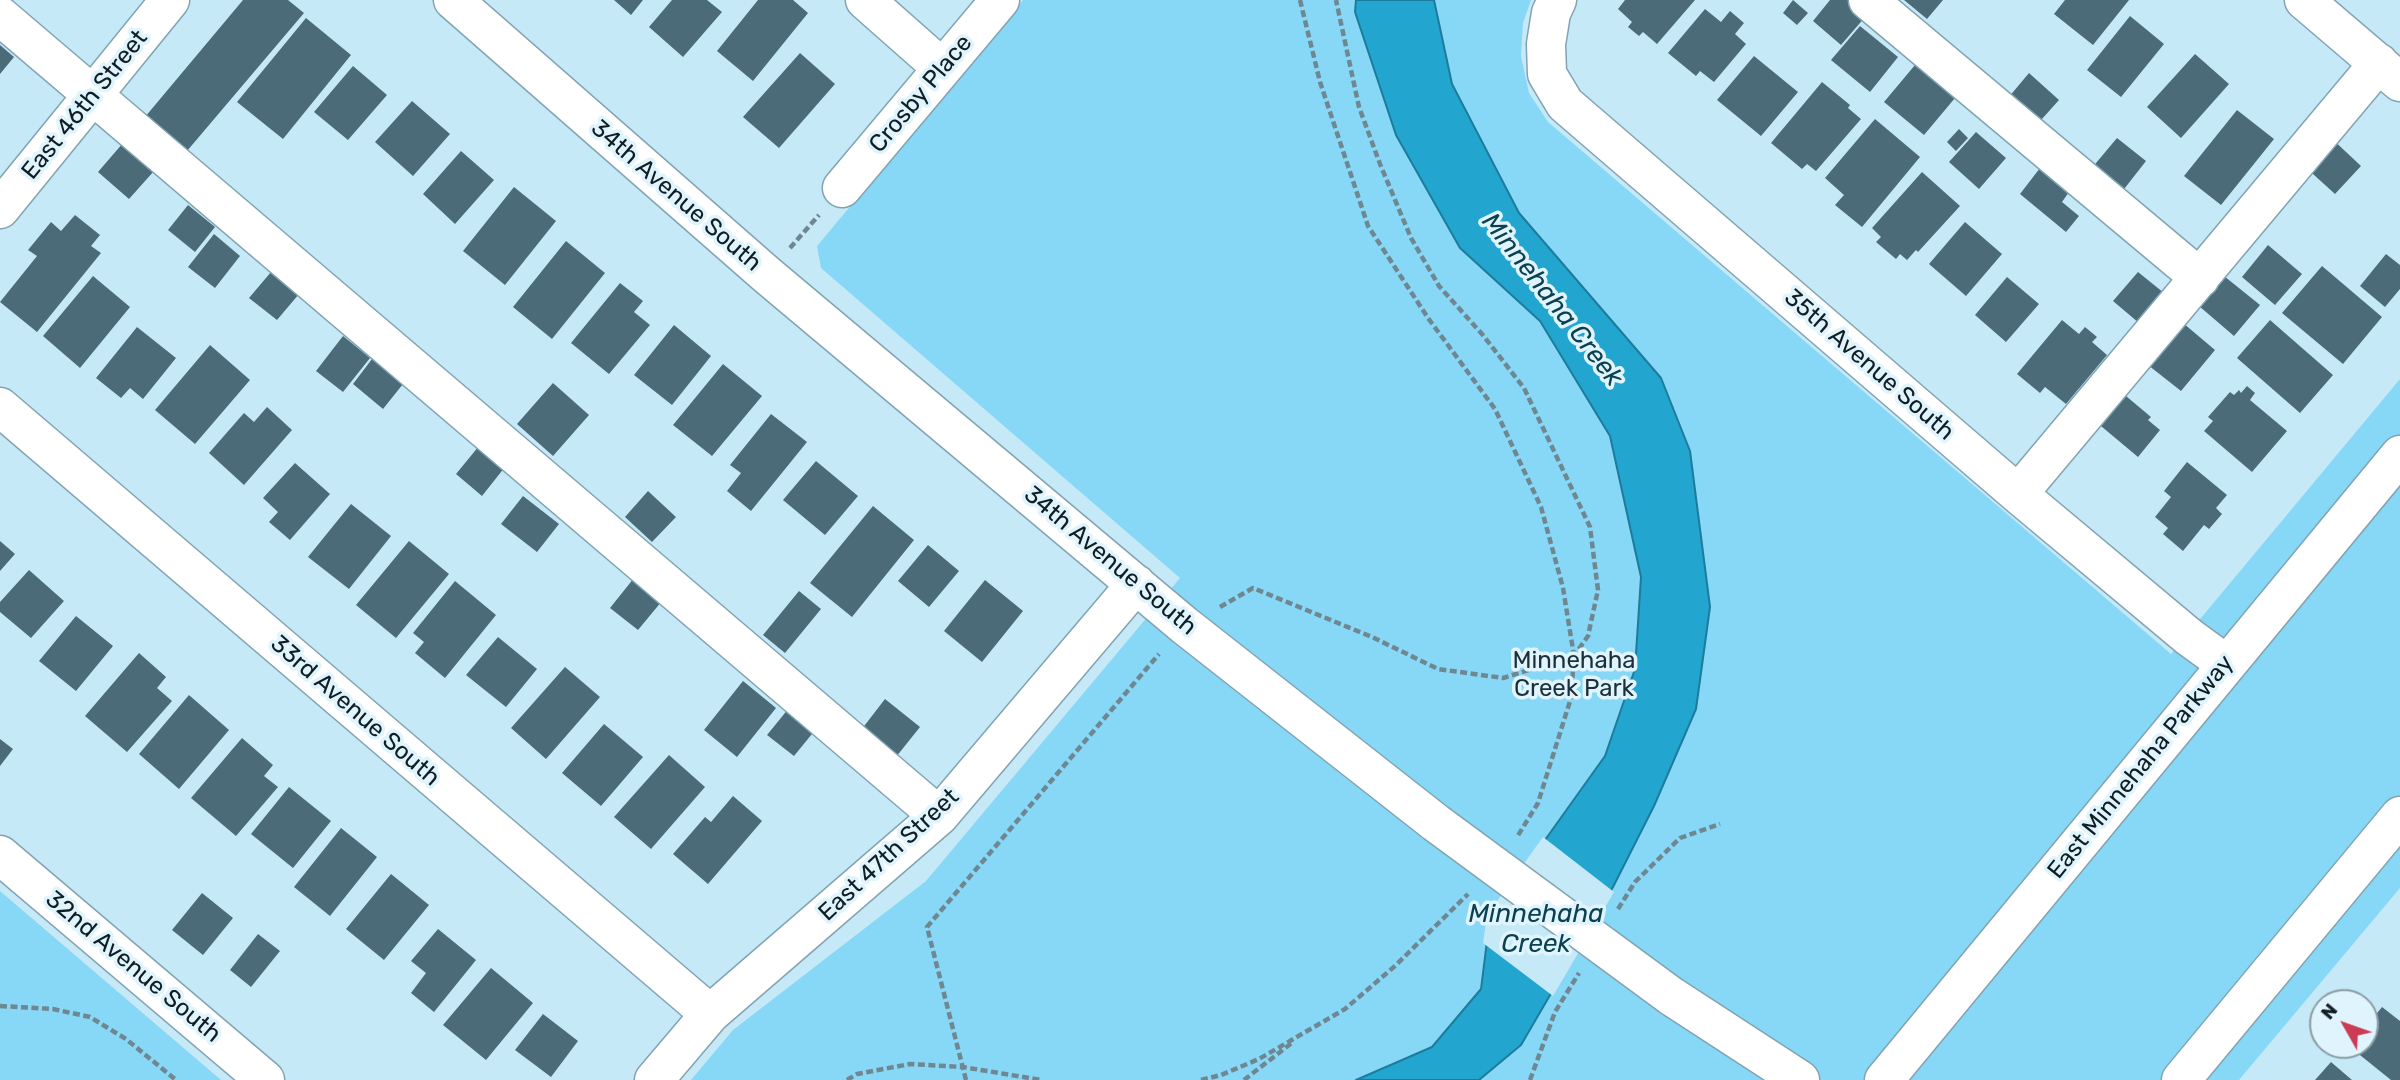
<!DOCTYPE html>
<html>
<head>
<meta charset="utf-8">
<style>
	body { margin:0 }
	#map { position:relative; width:2400px; height:1080px; overflow:hidden; background:#c6e9f8; font-family:Rubik,sans-serif }
	canvas { display:block }
	.north { position:absolute; left:2309px; top:989px; width:70px; height:70px; box-sizing:border-box; background:#dff4fd; border:2px solid #8c9ea5; border-radius:50%; rotate:310deg; font-size:19px; font-weight:700; line-height:28px; text-align:center; color:#101d22 }
	.north::after { content:''; display:block; margin:auto; width:24px; height:32px; background:#cb3b53; clip-path:polygon(50% 0,100% 100%,50% 72%,0 100%) }
</style>
</head>
<body>
<div id="map">
<canvas width="2400" height="1080"></canvas>
<div class="north">N</div>
</div>
<script>
const g = document.querySelector('canvas').getContext('2d');
g.lineJoin = 'round';
function fill(path, color) { g.fillStyle = color; g.fill(path, 'evenodd'); }
const poly = rows => new Path2D(rows.map(r => 'M' + r).join(''));
function trace(path, color, width, dash) { g.strokeStyle = color; g.lineWidth = width; g.lineCap = dash ? 'butt' : 'round'; g.setLineDash(dash || []); g.stroke(path); }
function label(font, color, halo, rows, align = 'center') {
  g.font = font + ' Rubik,sans-serif'; g.lineWidth = 7; g.setLineDash([]); g.textBaseline = 'middle'; g.strokeStyle = halo; g.fillStyle = color; for (const [text, x, y, turn = 0] of rows) {
    g.save(); g.translate(x, y); g.rotate((+turn || 0) * Math.PI / 180); g.textAlign = isNaN(turn) ? turn : align; if (halo) g.strokeText(text, 0, 0); g.fillText(text, 0, 0); g.restore();
  }
}
fill(poly([
	[1023,0,1531,0,1523,23,1521,56,1529,93,1548,122,2171,654,2400,379,2400,888,2239,1080,691,1080,733,1030,926,881,1180,578,821,268,817,246],
	[0,891,221,1080,0,1080]
]), '#87d7f7');
const water = poly([
	[1356,0,1434,0,1452,84,1519,213,1661,378,1690,451,1710,607,1696,709,1654,806,1613,887,1521,1045,1479,1080,1356,1080,1432,1047,1481,989,1490,917,1605,756,1635,669,1641,577,1610,436,1540,321,1460,248,1396,135,1355,12,1356,0]
]);
fill(water, '#22a5cf');
trace(water, '#1d7c9b', 2);
fill(poly([
	[1543,837,1614,892,1553,996,1483,943,1487,915]
]), '#c6e9f8');
fill(poly([
	[243,0,288,0,304,13,187,151,145,117],
	[614,0,643,0,631,15],
	[672,0,707,0,722,12,683,57,649,27],
	[758,0,793,0,808,13,753,81,717,51],
	[1625,0,1695,0,1657,44,1643,32,1639,36,1628,27,1632,22,1618,9],
	[1793,0,1808,13,1797,25,1783,13],
	[1830,0,1848,0,1866,16,1841,45,1813,21],
	[1904,0,1943,0,1927,19],
	[2065,0,2129,0,2093,45,2054,14],
	[1705,9,1721,22,1730,11,1744,23,1735,34,1746,44,1714,82,1700,71,1696,76,1668,53],
	[2130,16,2164,44,2121,97,2087,70],
	[306,18,351,55,283,139,237,102],
	[1860,26,1898,57,1870,92,1831,60],
	[0,45,14,57,0,74],
	[800,53,835,84,779,148,743,117],
	[2195,54,2229,84,2181,138,2147,107],
	[1754,56,1798,92,1761,136,1717,100],
	[1915,65,1955,98,1924,135,1884,102],
	[353,66,387,95,348,140,314,112],
	[2029,73,2059,100,2033,129,2003,104],
	[1822,82,1850,105,1848,108,1861,119,1816,171,1807,164,1802,169,1771,143],
	[412,101,450,134,413,176,375,142],
	[2237,110,2274,139,2221,205,2184,176],
	[1875,119,1920,157,1862,227,1835,205,1844,195,1825,178],
	[1959,129,1968,138,1956,151,1947,142],
	[1976,132,2006,158,1979,189,1949,162],
	[2329,136,2361,166,2335,194,2302,164],
	[2117,138,2146,161,2121,193,2091,169],
	[123,143,154,171,129,199,98,172],
	[461,151,494,180,455,224,423,194],
	[2040,168,2069,192,2062,202,2079,216,2066,232,2020,194],
	[1922,172,1960,206,1918,252,1916,250,1907,260,1900,254,1896,259,1876,242,1881,237,1872,228],
	[514,187,556,221,505,285,463,251],
	[188,205,215,227,195,252,168,230],
	[75,215,100,235,91,246,101,253,37,332,0,302,37,256,28,250,51,222,61,231],
	[1965,222,2002,254,1966,296,1929,264],
	[214,234,240,256,215,288,188,267],
	[566,241,605,273,552,339,513,307],
	[2268,245,2302,274,2275,305,2242,277],
	[2386,254,2400,265,2400,289,2385,307,2360,286],
	[2322,266,2382,317,2343,364,2282,313],
	[271,272,299,294,277,320,249,298],
	[2138,272,2164,293,2139,323,2113,301],
	[93,276,130,307,80,368,43,336],
	[2224,276,2260,305,2234,336,2199,306],
	[2007,277,2039,304,2006,342,1975,315],
	[620,283,643,301,634,312,650,325,609,374,571,343],
	[2062,320,2079,334,2085,327,2097,337,2092,342,2107,355,2066,404,2045,387,2040,393,2017,374],
	[2270,320,2333,375,2300,413,2237,358],
	[2183,323,2215,350,2181,391,2148,365],
	[674,325,711,356,672,405,634,375],
	[137,327,176,358,143,399,130,388,121,398,96,378],
	[343,336,370,358,343,392,316,371],
	[210,345,250,380,195,444,155,410],
	[372,359,403,384,383,409,353,384],
	[723,364,762,396,712,456,673,425],
	[553,383,589,415,553,456,517,424],
	[2247,386,2255,393,2250,400,2287,431,2252,472,2204,431,2213,421,2208,417,2230,392,2234,395,2239,390,2241,393],
	[2120,391,2151,417,2148,420,2160,430,2138,457,2095,421],
	[267,407,292,430,244,485,209,453,244,413,254,422],
	[771,414,807,442,751,511,727,491,741,473,730,465],
	[479,446,505,467,482,496,456,474],
	[816,461,858,496,825,535,783,500],
	[2187,462,2227,495,2216,508,2222,514,2209,529,2204,525,2183,551,2163,534,2168,528,2155,517,2171,497,2164,491],
	[295,463,330,494,290,540,269,522,278,512,263,498],
	[648,491,676,517,652,542,625,517],
	[523,496,559,524,537,552,501,524],
	[351,504,391,536,349,589,308,557],
	[873,506,914,540,852,617,810,583],
	[0,541,15,554,0,571],
	[409,541,449,574,396,638,356,605],
	[928,545,959,571,929,607,898,581],
	[29,570,64,601,31,638,0,612,0,602],
	[634,578,662,601,638,630,610,608],
	[985,580,1023,611,982,662,944,631],
	[455,581,496,615,445,678,415,653,424,642,413,633],
	[799,591,821,609,785,653,763,635],
	[76,616,113,646,76,691,39,661],
	[498,637,537,669,506,707,466,675],
	[139,653,166,677,157,688,172,701,127,752,85,716],
	[565,667,600,697,546,759,511,728],
	[743,681,776,708,737,757,704,730],
	[189,695,229,730,179,789,139,754],
	[885,699,920,727,892,762,858,734],
	[789,708,816,729,794,756,767,735],
	[604,724,643,757,601,806,562,773],
	[242,738,273,765,264,776,278,787,236,836,191,798],
	[0,739,13,749,0,766],
	[669,755,705,787,651,849,614,817],
	[289,787,331,821,293,868,251,834],
	[733,796,762,821,708,884,673,854,705,817,711,822],
	[341,828,377,857,330,916,294,887],
	[391,874,429,905,384,960,346,929],
	[202,893,233,918,203,955,172,930],
	[438,929,476,960,434,1012,411,993,426,973,411,961],
	[258,934,280,951,251,987,230,970],
	[491,968,533,1003,486,1060,443,1025],
	[2382,1007,2400,1021,2400,1080,2391,1080,2350,1047,2365,1045,2365,1028],
	[543,1014,578,1041,551,1077,515,1050],
	[2331,1062,2352,1080,2315,1080]
]), '#4c6b78');
const minor = poly([
	[453,0,767,275,1184,625,1436,823],
	[865,0,942,68],
	[1557,0,1551,13,1546,44,1547,74,1565,104,2018,494,2189,637,2226,664],
	[1868,0,2200,278],
	[2304,0,2400,82],
	[0,16,939,816],
	[842,188,1000,0],
	[0,209,170,0],
	[0,407,710,1014],
	[2018,494,2379,63],
	[0,855,265,1080],
	[1671,996,1800,1080],
	[654,1080,710,1014,939,816,1136,584],
	[1884,1080,2400,455],
	[2181,1080,2400,816]
]);
trace(minor, '#82a3b1', 41);
trace(poly([
	[1300,0,1320,82,1368,226,1428,318,1495,409,1541,507,1563,588,1574,656,1571,698,1538,803,1517,837],
	[790,248,819,215],
	[1220,607,1253,588,1372,637,1438,669,1503,678,1574,656,1588,636,1598,590,1590,527,1524,388,1482,334,1439,286,1411,238,1380,164,1359,107,1336,0],
	[1618,909,1635,882,1680,838,1720,824],
	[0,1006,53,1009,90,1017,126,1039,176,1080],
	[847,1080,857,1074,910,1064,963,1067,1041,1080],
	[966,1080,927,927,1159,654],
	[1201,1080,1221,1075,1259,1059,1345,1009,1395,966,1468,894],
	[1244,1080,1293,1042],
	[1530,1080,1555,1012,1579,973]
]), '#6f8791', 4.5, [7, 3.5]);
trace(minor, '#fff', 38);
const minorBridge = poly([
	[1436,823,1671,996]
]);
trace(minorBridge, '#82a3b1', 41, []);
trace(minorBridge, '#fff', 38);
label('24px', '#101d22', '#dff4fd', [
	["Crosby Place",921,94,-50],
	["East 46th Street",85,105,-51],
	["34th Avenue South",676,196,41],
	["35th Avenue South",1869,365,41],
	["34th Avenue South",1110,561,40],
	["33rd Avenue South",355,711,41],
	["East Minnehaha Parkway",2141,767,-51],
	["East 47th Street",889,855,-43],
	["32nd Avenue South",133,967,40]
]);
label('24px', '#1a2f37', '#dff4fd', [
	["Minnehaha",1574,661],
	["Creek Park",1574,689]
]);
label('italic 26px', '#0b4051', '#dff4fd', [
	["Minnehaha Creek",1552,300,52],
	["Minnehaha",1536,914],
	["Creek",1536,944]
]);
</script>
</body>
</html>
